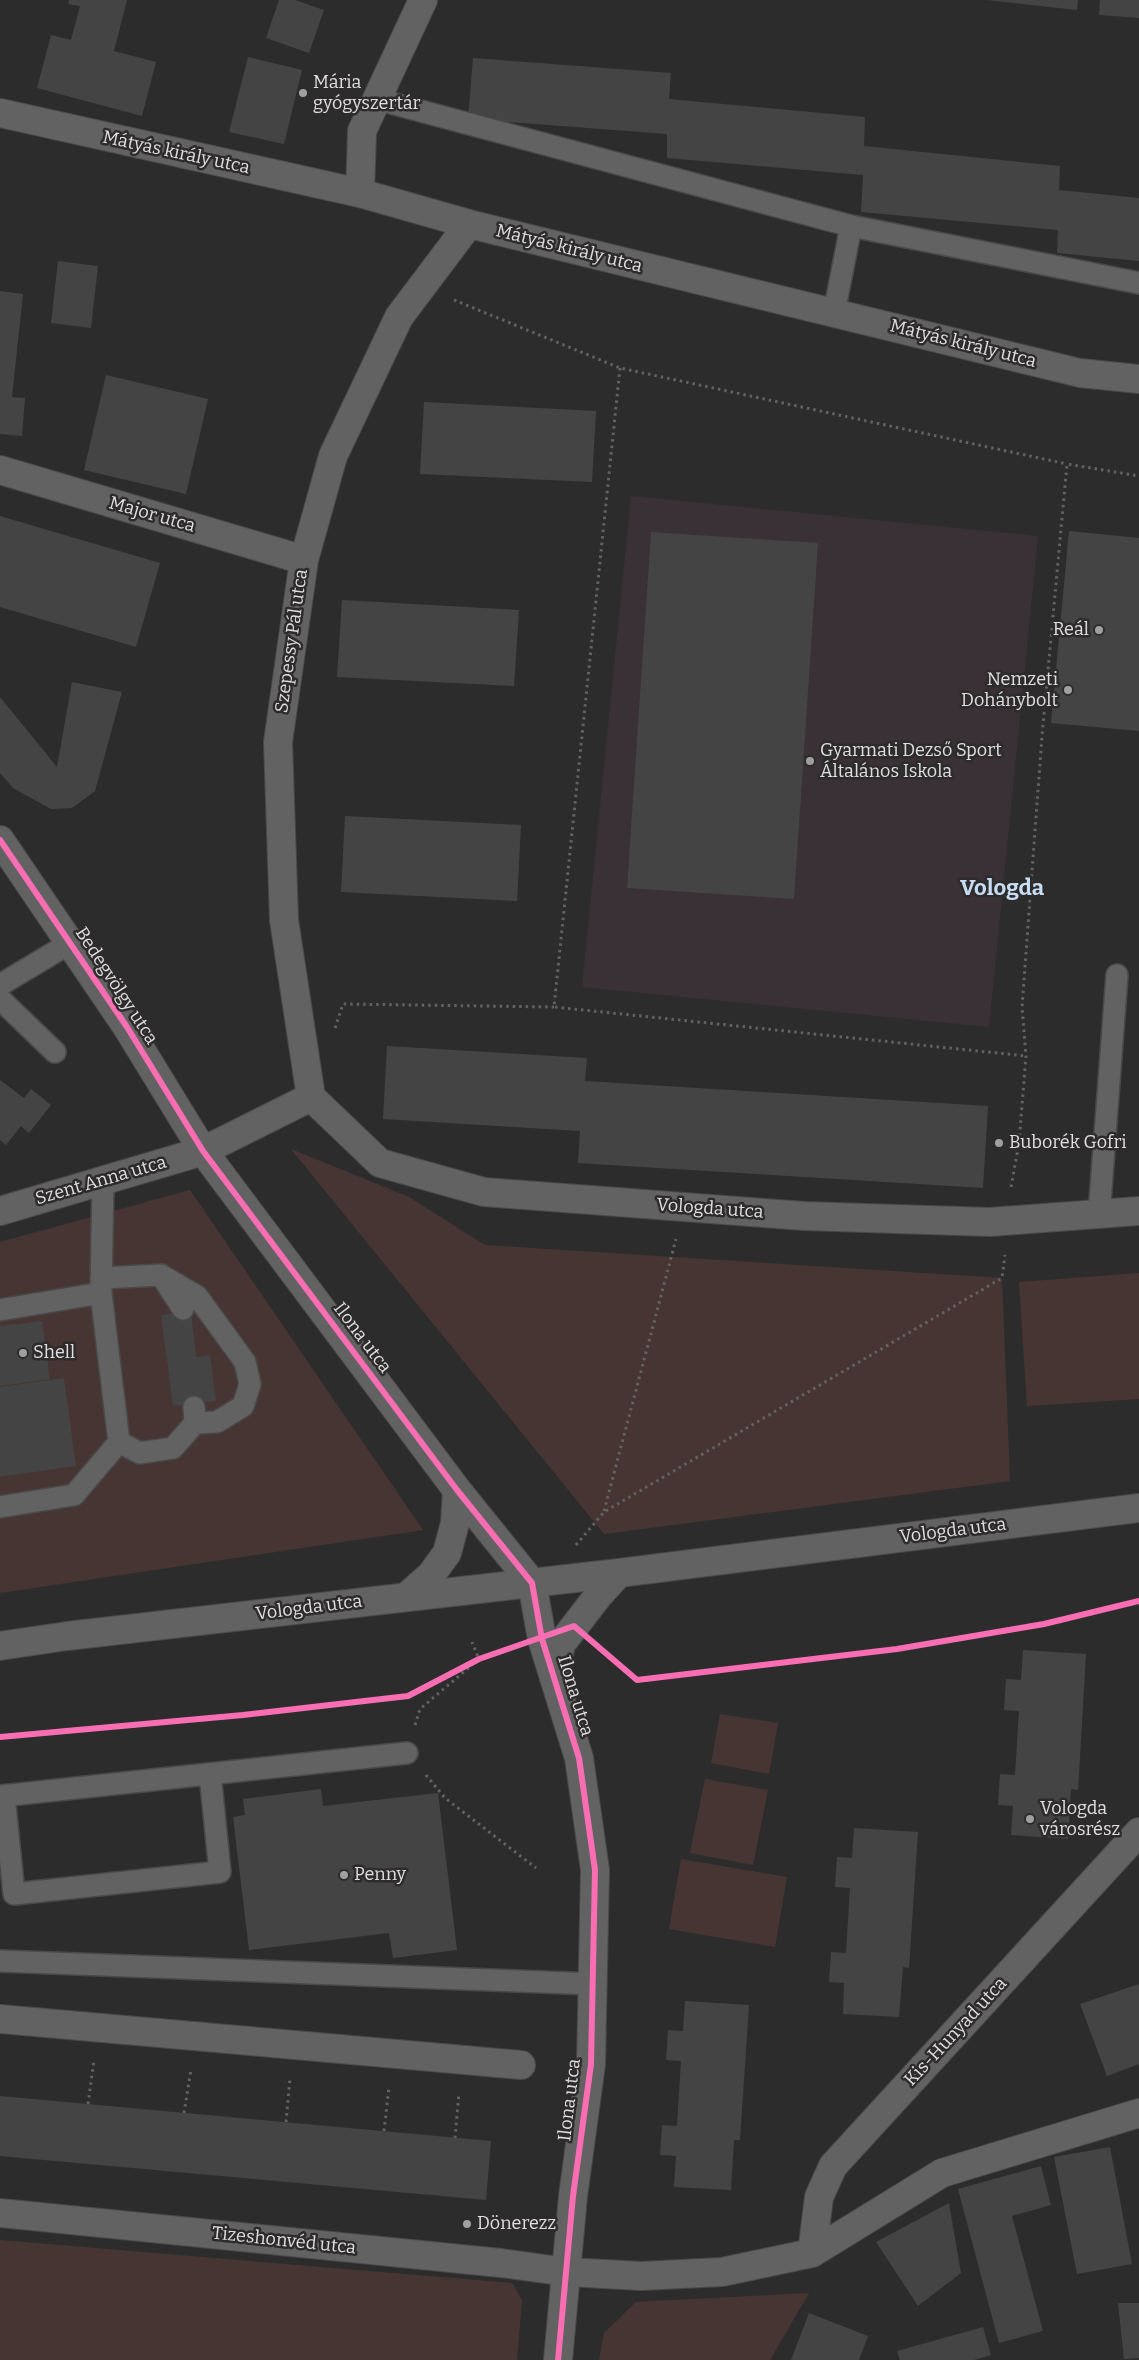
<!DOCTYPE html>
<html>
<head>
<meta charset="utf-8">
<style>
	body { margin:0 }
	canvas { display:block; background:#2d2c2c }
</style>
</head>
<body>
<canvas width="1139" height="2360"></canvas>
<script>
const g = document.querySelector('canvas').getContext('2d');
g.lineJoin = 'round';
function fill(path, color) { g.fillStyle = color; g.fill(path, 'evenodd'); }
const poly = rows => new Path2D(rows.map(r => 'M' + r).join(''));
function trace(path, color, width, dash) { g.strokeStyle = color; g.lineWidth = width; g.lineCap = dash ? 'butt' : 'round'; g.setLineDash(dash || []); g.stroke(path); }
function label(font, color, halo, rows, align = 'center') {
  g.font = font + ' Bitter,serif'; g.lineWidth = 5; g.setLineDash([]); g.textBaseline = 'middle'; g.strokeStyle = halo; g.fillStyle = color; for (const [text, x, y, turn = 0] of rows) {
    g.save(); g.translate(x, y); g.rotate((+turn || 0) * Math.PI / 180); g.textAlign = isNaN(turn) ? turn : align; if (halo) g.strokeText(text, 0, 0); g.fillText(text, 0, 0); g.restore();
  }
}
fill(poly([
	[631,496,1038,536,989,1027,582,987]
]), '#393135');
fill(poly([
	[291,1149,409,1197,485,1245,1002,1278,1010,1481,604,1534],
	[190,1190,423,1530,0,1593,0,1242],
	[1139,1273,1139,1399,1027,1406,1019,1282],
	[720,1714,778,1723,769,1774,711,1763],
	[705,1779,768,1790,753,1865,690,1853],
	[681,1859,787,1877,775,1947,669,1929],
	[0,2240,512,2283,522,2300,517,2360,0,2360],
	[809,2293,770,2360,599,2360,604,2333,636,2302]
]), '#473533');
fill(poly([
	[69,0,127,0,114,51,156,62,142,116,37,88,51,35,71,40,80,6,68,4],
	[279,0,295,0,324,10,309,53,266,38],
	[987,0,1078,0,1077,10],
	[1100,0,1139,0,1139,18,1099,15],
	[248,57,302,70,284,144,229,132],
	[473,58,671,73,669,99,865,117,864,146,1060,166,1059,190,1139,198,1139,261,1057,253,1058,230,861,212,863,175,667,158,667,134,468,119],
	[58,261,98,266,91,328,51,323],
	[0,291,23,294,12,397,25,398,22,436,0,434],
	[106,375,208,399,186,494,84,470],
	[424,402,596,411,592,482,420,474],
	[0,516,160,563,136,647,0,607],
	[1069,531,1139,538,1139,731,1051,723],
	[651,532,818,543,794,899,627,888],
	[342,600,519,610,514,686,337,677],
	[72,682,122,692,95,791,72,808,51,809,13,788,0,773,0,697,57,767],
	[345,816,521,825,517,901,341,892],
	[387,1046,587,1058,585,1081,988,1106,983,1188,578,1163,580,1131,383,1119],
	[0,1080,24,1098,31,1089,51,1105,29,1133,21,1126,6,1145,0,1140],
	[191,1311,196,1357,210,1355,216,1401,173,1406,161,1315],
	[42,1321,50,1379,0,1386,0,1326],
	[64,1378,76,1466,0,1477,0,1387],
	[1023,1650,1086,1654,1078,1790,1071,1789,1068,1839,1011,1835,1013,1806,998,1805,1000,1774,1015,1775,1019,1711,1004,1710,1006,1679,1021,1680],
	[321,1789,323,1806,438,1793,457,1950,393,1958,389,1933,249,1950,233,1817,245,1815,243,1799],
	[854,1828,918,1832,909,1968,903,1967,899,2017,843,2014,844,1983,829,1982,831,1952,846,1953,850,1888,835,1887,837,1857,852,1858],
	[1139,1984,1139,2064,1107,2076,1080,2004],
	[685,2001,749,2005,740,2140,734,2140,731,2190,674,2187,676,2156,660,2155,662,2125,677,2126,681,2061,666,2060,668,2030,683,2031],
	[0,2096,491,2141,486,2200,0,2156],
	[1110,2147,1132,2264,1077,2274,1054,2157],
	[1041,2166,1051,2205,1012,2216,1043,2331,999,2343,958,2189],
	[949,2203,961,2273,918,2306,876,2242],
	[1118,2303,1139,2303,1139,2358,1124,2359],
	[809,2313,868,2336,859,2360,791,2360],
	[983,2327,991,2355,974,2360,900,2360,897,2351]
]), '#444');
const service = poly([
	[376,99,851,226,1139,283],
	[834,313,851,226],
	[0,985,70,943],
	[0,999,55,1052],
	[1099,1215,1117,975],
	[161,1275,197,1296,245,1362,250,1384,243,1406,217,1422,195,1423],
	[101,1278,161,1275,183,1309],
	[0,1310,101,1293,103,1181],
	[119,1442,140,1453,173,1448,195,1423,194,1407],
	[0,1507,74,1495,119,1442,101,1293],
	[0,1796,407,1753],
	[4,1796,14,1894,220,1872,210,1774],
	[0,1961,594,1984]
]);
const minor = poly([
	[0,113,360,193,469,224,1080,373,1139,379],
	[360,193,362,131,423,0],
	[0,470,304,560],
	[0,840,127,1027,203,1151,457,1490,532,1583,542,1639,579,1758,595,1870,591,2064,573,2196,558,2360],
	[311,1097,284,920,278,742,304,560,333,456,399,317,469,224],
	[311,1097,380,1163,484,1192,804,1216,990,1222,1139,1211],
	[0,1211,203,1151,311,1097],
	[406,1597,431,1575,447,1553,455,1523,457,1490],
	[555,1677,561,1644,598,1596,619,1573],
	[0,2019,521,2065],
	[0,2213,501,2263,567,2272,641,2276,722,2272,812,2253,942,2173,1139,2113],
	[812,2253,819,2197,833,2166,1139,1832]
]);
const tertiary = poly([
	[0,1646,67,1636,619,1573,1139,1508]
]);
trace(service, '#4a4949', 24);
trace(minor, '#4a4949', 30);
trace(tertiary, '#4a4949', 30);
trace(poly([
	[454,300,620,368,1067,464],
	[620,368,554,1007,1026,1056],
	[335,1028,343,1004,554,1007],
	[1011,1187,1019,1143,1026,1056,1022,1007,1042,736,1067,464,1139,476],
	[604,1511,676,1239],
	[576,1545,604,1512,1002,1278,1005,1255],
	[415,1725,420,1709,479,1659,472,1642],
	[426,1775,445,1798,536,1868],
	[88,2104,94,2060],
	[184,2113,191,2069],
	[286,2122,290,2078],
	[384,2131,389,2087],
	[455,2138,459,2093]
]), '#636262', 3, [2.5, 4]);
trace(service, '#636262', 21);
trace(minor, '#636262', 28);
trace(tertiary, '#636262', 28);
trace(poly([
	[0,840,127,1027,203,1151,457,1490,532,1583,542,1639,579,1758,595,1870,591,2064,573,2196,558,2360],
	[0,1737,243,1715,408,1696,479,1659,574,1626,637,1680,897,1649,1044,1624,1139,1601]
]), '#f96db3', 6);
for (const [x, y, r, color] of [
	[303,93,5,"#a1a0a0"],
	[1099,630,5,"#a1a0a0"],
	[1068,690,5,"#a1a0a0"],
	[810,761,5,"#a1a0a0"],
	[999,1143,5,"#a1a0a0"],
	[23,1353,5,"#a1a0a0"],
	[1030,1819,5,"#a1a0a0"],
	[344,1875,5,"#a1a0a0"],
	[467,2224,5,"#a1a0a0"]
]) { const dot = new Path2D(); dot.arc(x, y, r, 0, 2 * Math.PI); g.fillStyle = color; g.fill(dot); trace(dot, '#2e2b2c', 2); }
label('18px', '#e0dfdf', '#2e2b2c', [
	["Mária",313,83],
	["gyógyszertár",313,104],
	["Reál",1089,630,"right"],
	["Nemzeti",1058,680,"right"],
	["Dohánybolt",1058,701,"right"],
	["Gyarmati Dezső Sport",820,751],
	["Általános Iskola",820,772],
	["Buborék Gofri",1009,1143],
	["Shell",33,1353],
	["Vologda",1040,1809],
	["városrész",1040,1830],
	["Penny",354,1875],
	["Dönerezz",477,2224]
], 'left');
label('18px', '#e0dfdf', '#2e2b2c', [
	["Mátyás király utca",176,153,12],
	["Mátyás király utca",569,249,14],
	["Mátyás király utca",963,344,14],
	["Major utca",152,515,16],
	["Szepessy Pál utca",292,641,-82],
	["Bedegvölgy utca",116,986,57],
	["Szent Anna utca",101,1181,-16],
	["Vologda utca",710,1209,4],
	["Ilona utca",362,1338,53],
	["Vologda utca",953,1531,-7],
	["Vologda utca",309,1608,-7],
	["Ilona utca",575,1696,73],
	["Kis-Hunyad utca",956,2032,-47],
	["Ilona utca",570,2100,-83],
	["Tizeshonvéd utca",284,2241,6]
]);
label('bold 22px', '#c7ddf4', '#2e2b2c', [
	["Vologda",1002,889]
]);
</script>
</body>
</html>
